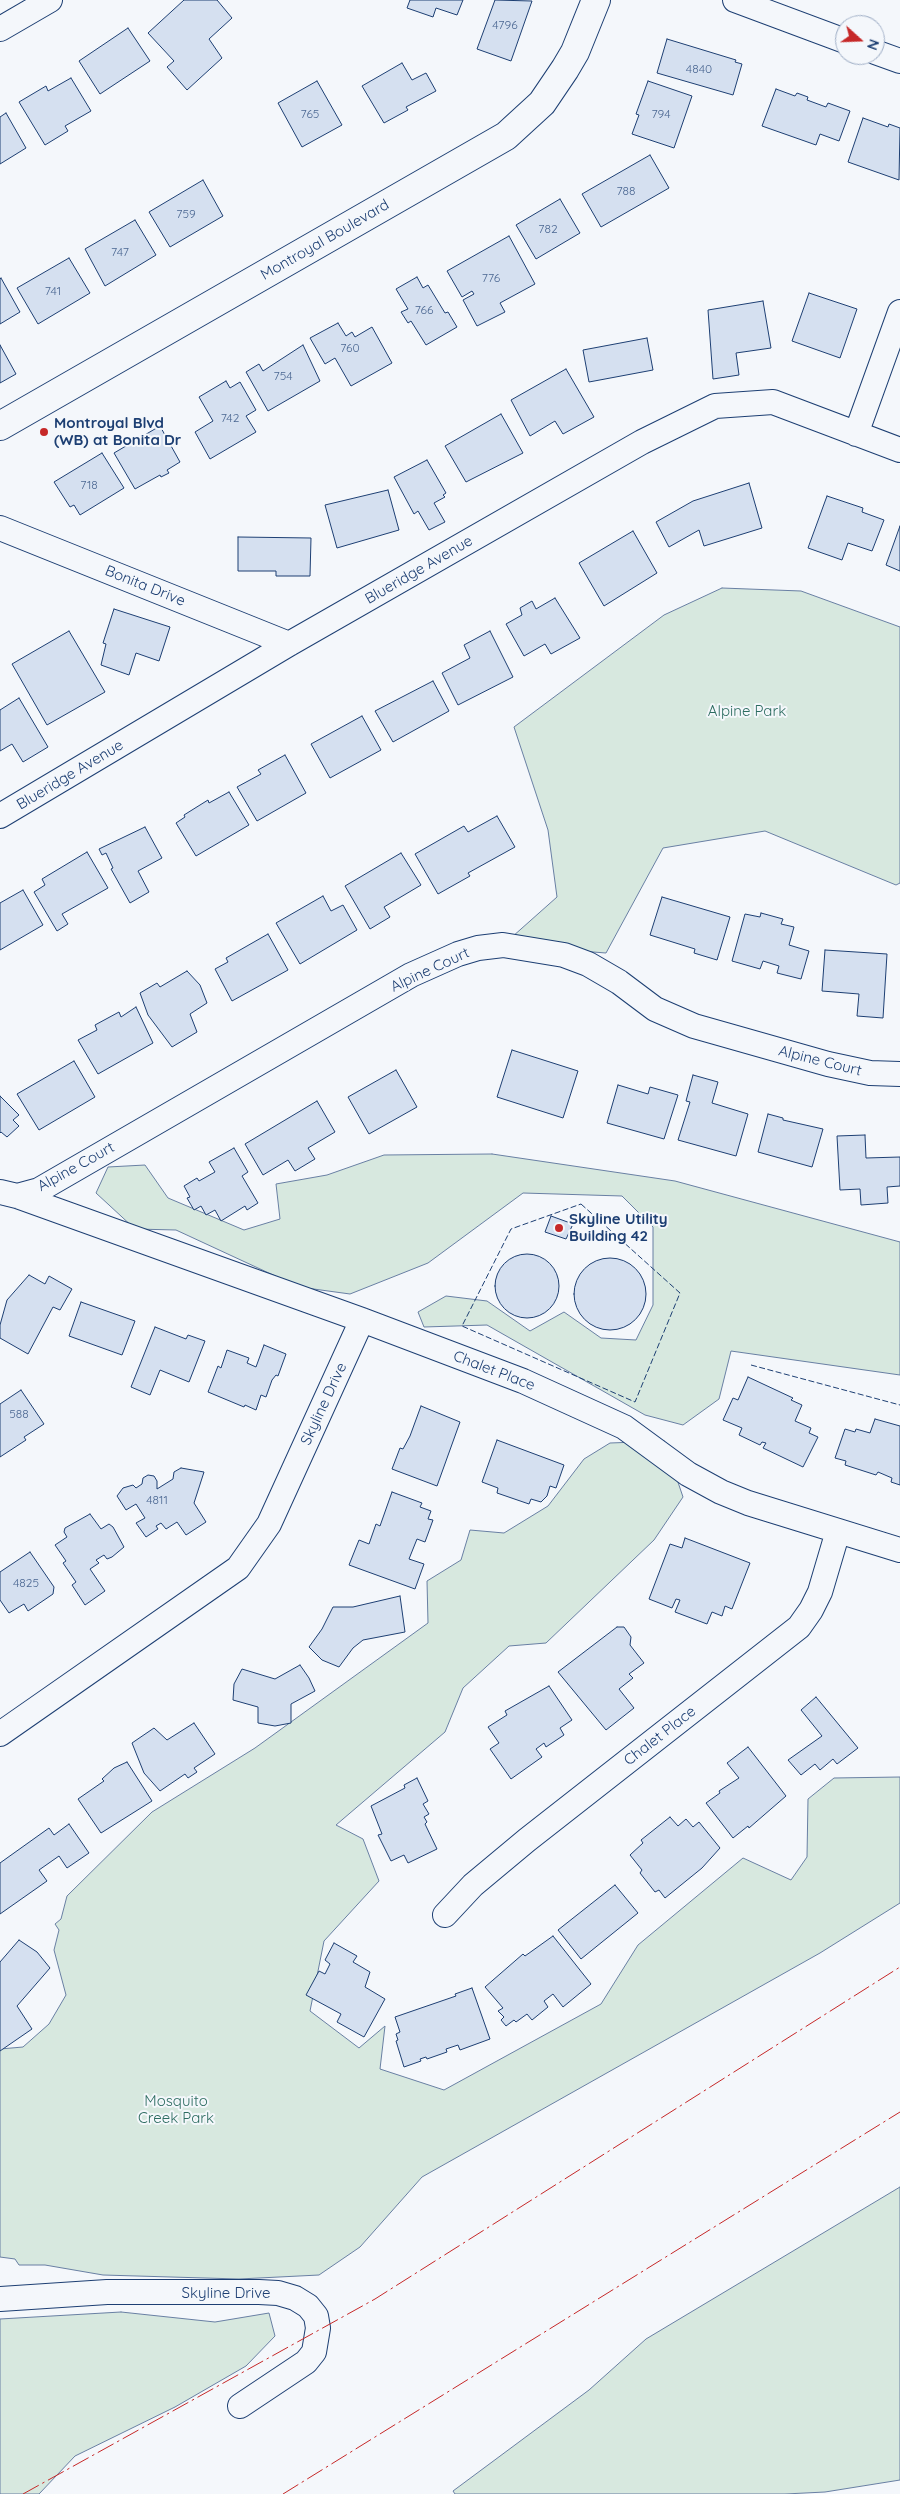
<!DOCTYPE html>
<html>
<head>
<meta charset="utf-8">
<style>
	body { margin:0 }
	#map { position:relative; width:900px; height:2494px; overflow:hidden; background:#f4f7fb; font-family:Quicksand,sans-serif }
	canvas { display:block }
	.north { position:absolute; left:835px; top:15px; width:50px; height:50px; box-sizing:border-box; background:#f4f7fb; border:1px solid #9eadc5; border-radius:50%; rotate:110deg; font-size:14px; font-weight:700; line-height:20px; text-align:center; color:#1d3f73 }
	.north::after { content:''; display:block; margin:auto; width:18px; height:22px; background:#c62828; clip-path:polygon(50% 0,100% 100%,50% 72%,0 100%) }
</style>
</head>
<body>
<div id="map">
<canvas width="900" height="2494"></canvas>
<div class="north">N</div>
</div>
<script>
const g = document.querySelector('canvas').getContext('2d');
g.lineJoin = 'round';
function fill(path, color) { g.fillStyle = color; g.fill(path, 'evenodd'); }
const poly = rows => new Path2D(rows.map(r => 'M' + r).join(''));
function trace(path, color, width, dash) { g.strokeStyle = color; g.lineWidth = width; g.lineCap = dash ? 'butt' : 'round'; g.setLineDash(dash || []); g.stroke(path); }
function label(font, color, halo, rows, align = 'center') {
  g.font = font + ' Quicksand,sans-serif'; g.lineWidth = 4; g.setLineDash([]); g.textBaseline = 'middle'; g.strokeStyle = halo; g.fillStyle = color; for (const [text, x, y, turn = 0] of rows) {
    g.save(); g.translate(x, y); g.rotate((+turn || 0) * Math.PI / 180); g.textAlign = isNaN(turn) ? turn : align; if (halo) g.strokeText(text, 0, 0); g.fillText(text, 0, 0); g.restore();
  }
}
const green = poly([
	[722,588,801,591,900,627,900,883,896,885,765,831,663,848,606,953,503,945,557,897,548,830,514,727,664,615,722,588],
	[492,1154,675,1181,900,1242,900,1375,731,1351,719,1399,683,1425,645,1415,487,1325,424,1327,418,1312,446,1296,487,1301,530,1331,564,1312,601,1338,636,1340,653,1305,653,1227,622,1196,523,1193,428,1263,350,1294,299,1287,176,1230,135,1229,96,1193,108,1167,145,1165,168,1198,244,1230,280,1219,276,1184,327,1175,384,1155,492,1154],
	[664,1441,683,1497,654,1540,546,1643,509,1646,463,1688,445,1732,336,1825,363,1839,379,1881,324,1941,310,2011,359,2048,385,2026,380,2069,444,2090,601,2004,638,1945,743,1858,791,1880,807,1857,808,1799,834,1778,900,1777,900,1903,820,1953,422,2177,360,2247,319,2275,239,2279,103,2275,45,2265,19,2265,15,2259,0,2257,0,2049,23,2047,49,2024,66,1995,54,1950,59,1930,55,1924,61,1919,67,1896,152,1812,255,1748,428,1623,427,1581,461,1560,470,1530,504,1533,548,1506,584,1459,610,1443,664,1441],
	[900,2187,900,2480,825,2492,785,2494,455,2494,453,2491,589,2390,646,2339,900,2187],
	[121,2312,215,2322,269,2313,275,2336,246,2366,175,2407,75,2456,39,2494,0,2494,0,2319,121,2312]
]);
fill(green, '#d7e8df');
trace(green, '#687fa3', 1);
const building = poly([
	[184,0,217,0,232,18,209,39,222,58,187,90,167,67,174,61,148,33,184,0],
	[410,0,463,0,457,15,436,8,433,17,407,8,410,0],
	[495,0,532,1,511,61,477,49,495,0],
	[128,28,150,61,100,94,79,61,128,28],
	[667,39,736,60,735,62,742,64,733,95,657,73,667,39],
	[402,63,412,80,426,73,436,91,406,107,408,110,384,123,362,86,402,63],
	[71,78,91,111,65,126,68,131,45,145,19,102,46,86,48,91,71,78],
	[317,81,342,125,302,147,278,103,317,81],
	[648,81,692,96,674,148,632,134,639,115,636,114,648,81],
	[776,89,795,96,797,93,808,97,807,100,826,107,828,103,850,111,839,141,820,134,816,145,762,126,776,89],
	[6,113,26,148,0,164,0,117,6,113],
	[863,118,888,127,889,124,900,128,899,180,848,162,863,118],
	[650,155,669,188,601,227,582,194,650,155],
	[203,180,223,216,170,247,149,212,203,180],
	[560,199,580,233,536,259,516,225,560,199],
	[135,220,156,255,105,286,85,249,135,220],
	[509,236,535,284,500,303,505,312,477,326,463,300,474,294,472,291,462,297,447,271,509,236],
	[69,258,90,293,38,324,17,288,69,258],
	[417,277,423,288,428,285,445,313,448,312,457,327,426,345,411,321,408,323,401,312,408,309,396,289,417,277],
	[1,278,20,312,0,324,0,279,1,278],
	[809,293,857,309,840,358,792,341,809,293],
	[763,301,771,348,736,353,739,375,713,379,708,310,763,301],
	[338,323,346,336,352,332,355,337,372,327,392,363,351,386,335,358,325,364,310,338,338,323],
	[647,338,653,370,589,382,583,350,647,338],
	[0,345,16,374,0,383,0,345],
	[303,345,320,381,268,411,246,372,259,364,263,371,303,345],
	[566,369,594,417,563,434,555,421,530,436,511,400,566,369],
	[226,381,230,388,240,382,256,410,246,416,256,432,210,459,195,432,213,421,199,397,226,381],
	[501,414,523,453,466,482,445,446,501,414],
	[160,426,180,462,167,470,169,473,161,477,160,475,135,489,114,453,160,426],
	[102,453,124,488,80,515,74,505,70,507,54,482,102,453],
	[427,460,446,493,443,495,445,497,434,503,445,522,429,530,418,511,414,514,394,477,427,460],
	[749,483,762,528,704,546,699,530,669,547,656,522,693,501,749,483],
	[388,490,399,530,337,548,325,505,388,490],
	[827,496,863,508,862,512,884,520,872,551,848,543,842,560,808,548,827,496],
	[900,526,900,571,886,565,900,526],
	[633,531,657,573,604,606,579,563,633,531],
	[238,537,311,538,310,576,276,576,276,571,238,571,238,537],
	[555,598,580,638,551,654,545,644,524,656,506,624,522,615,520,608,532,601,536,609,555,598],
	[114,609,170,627,159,661,136,653,129,675,101,665,106,644,103,643,114,609],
	[69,631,105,692,47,725,12,664,69,631],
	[490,631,513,677,458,705,442,673,470,658,464,645,490,631],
	[433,681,449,711,393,742,375,711,433,681],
	[19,698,48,747,23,762,12,744,0,751,0,710,19,698],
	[362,716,381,750,330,778,311,744,362,716],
	[285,755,306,793,257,821,237,787,261,774,258,770,285,755],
	[229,792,249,825,196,856,176,823,185,817,184,815,208,800,209,803,229,792],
	[497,816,515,847,468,873,470,876,438,894,415,854,464,826,468,832,497,816],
	[145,827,162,858,138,871,149,892,130,903,111,869,113,868,106,853,102,855,99,849,145,827],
	[87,852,108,888,62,914,68,924,57,931,34,892,45,885,42,879,87,852],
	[401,853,421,885,384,907,390,917,370,929,345,886,401,853],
	[23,890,43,925,0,950,0,903,23,890],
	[323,896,331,911,343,905,357,930,300,964,276,923,323,896],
	[662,897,730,917,717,960,694,953,695,949,650,935,662,897],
	[761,913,783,919,781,924,794,927,789,945,809,951,801,979,777,973,779,966,763,961,760,969,732,961,745,914,760,917,761,913],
	[268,934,288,970,232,1001,215,969,228,962,226,958,268,934],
	[825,950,887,954,883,1018,857,1016,859,994,822,991,825,950],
	[187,971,200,985,207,1003,190,1014,197,1032,172,1047,148,1015,140,993,157,983,160,987,187,971],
	[136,1007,153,1043,98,1074,78,1040,97,1030,95,1025,119,1012,121,1017,136,1007],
	[512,1050,578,1071,563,1118,497,1097,512,1050],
	[74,1061,95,1097,39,1130,17,1094,74,1061],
	[396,1070,417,1107,369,1134,348,1097,396,1070],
	[693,1075,718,1082,712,1103,748,1114,736,1156,678,1140,690,1102,686,1101,693,1075],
	[618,1085,648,1094,650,1087,678,1095,664,1139,607,1123,618,1085],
	[0,1096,19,1115,13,1120,19,1126,7,1137,1,1132,0,1133,0,1096],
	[317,1101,335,1132,308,1148,315,1159,295,1171,288,1160,263,1175,245,1144,317,1101],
	[768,1114,783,1118,783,1120,823,1129,812,1167,758,1152,768,1114],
	[865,1135,866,1158,900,1157,900,1186,887,1187,888,1203,861,1205,860,1189,840,1190,837,1136,865,1135],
	[234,1148,248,1172,242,1176,258,1203,247,1210,245,1206,221,1221,215,1210,206,1215,201,1206,194,1210,187,1198,190,1197,184,1186,197,1178,199,1181,215,1172,209,1162,234,1148],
	[551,1216,573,1224,566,1239,545,1232,551,1216],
	'495 1286a32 32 0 1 1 64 0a32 32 0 1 1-64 0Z',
	'574 1294a36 36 0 1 1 72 0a36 36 0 1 1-72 0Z',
	[29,1275,45,1284,49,1276,72,1289,60,1310,53,1307,28,1354,0,1338,0,1325,7,1300,29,1275],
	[81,1302,135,1321,122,1355,69,1336,81,1302],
	[155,1327,186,1339,188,1335,205,1341,189,1382,160,1370,150,1395,131,1387,155,1327],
	[264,1345,286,1354,278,1376,276,1375,272,1380,266,1397,261,1395,256,1410,245,1405,244,1407,208,1392,218,1366,221,1368,227,1350,249,1358,247,1363,256,1367,264,1345],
	[748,1377,793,1398,791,1400,802,1405,795,1421,811,1428,809,1433,818,1437,803,1467,763,1448,766,1443,762,1442,760,1445,739,1435,742,1428,723,1420,733,1398,738,1400,748,1377],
	[21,1390,44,1424,24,1437,26,1440,0,1457,0,1404,21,1390],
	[421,1406,460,1422,437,1486,392,1469,400,1448,403,1449,410,1436,421,1406],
	[875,1419,900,1426,900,1485,891,1482,892,1478,878,1472,876,1475,845,1465,846,1461,835,1458,845,1429,855,1432,856,1429,870,1433,875,1419],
	[497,1440,564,1465,556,1488,550,1486,547,1496,541,1502,531,1499,529,1504,497,1493,498,1488,482,1482,497,1440],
	[181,1468,204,1472,194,1503,206,1522,186,1535,177,1522,166,1529,161,1523,156,1526,158,1529,146,1537,136,1523,145,1518,136,1504,126,1510,117,1496,123,1488,133,1485,136,1488,142,1484,143,1478,148,1475,154,1476,157,1481,157,1489,173,1479,174,1472,181,1468],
	[392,1492,422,1503,420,1507,431,1511,428,1519,433,1520,425,1542,417,1539,409,1559,424,1564,415,1589,349,1565,359,1540,369,1544,376,1524,380,1526,392,1492],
	[90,1514,101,1529,109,1524,113,1527,124,1547,112,1557,107,1559,104,1555,96,1560,99,1563,90,1569,105,1591,85,1605,72,1585,76,1582,63,1563,66,1561,55,1545,67,1537,64,1532,65,1528,90,1514],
	[685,1538,750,1563,732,1609,725,1606,722,1616,712,1612,707,1624,675,1612,680,1600,676,1599,672,1608,649,1599,670,1544,682,1548,685,1538],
	[30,1552,54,1587,53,1594,28,1611,24,1604,9,1613,0,1600,0,1572,30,1552],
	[400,1596,405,1632,363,1640,353,1648,339,1667,322,1660,309,1647,322,1629,333,1607,353,1607,400,1596],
	[617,1627,624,1627,631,1637,630,1645,644,1663,629,1674,633,1678,619,1689,634,1708,606,1730,558,1672,617,1627],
	[300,1665,309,1678,315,1691,291,1704,291,1723,275,1726,258,1723,258,1707,233,1700,234,1684,242,1669,275,1679,300,1665],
	[549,1686,572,1720,560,1728,564,1735,546,1747,544,1743,536,1749,542,1757,511,1779,490,1749,499,1743,488,1727,507,1715,505,1711,549,1686],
	[816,1697,858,1748,837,1764,833,1759,820,1770,815,1764,801,1775,788,1760,822,1736,801,1710,816,1697],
	[194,1723,215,1754,194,1768,197,1772,188,1778,185,1774,160,1791,144,1773,132,1743,154,1728,167,1740,194,1723],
	[748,1747,786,1796,749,1828,748,1826,733,1838,706,1803,720,1793,719,1791,739,1778,727,1763,748,1747],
	[127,1762,152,1801,101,1833,78,1799,104,1781,102,1779,114,1768,127,1762],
	[417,1778,428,1801,423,1804,429,1814,424,1817,427,1822,425,1824,437,1849,408,1863,404,1855,391,1861,378,1835,382,1834,371,1806,405,1788,404,1785,417,1778],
	[670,1817,678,1826,686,1819,693,1827,699,1822,720,1848,702,1868,665,1898,659,1890,655,1892,640,1873,642,1870,630,1855,643,1843,641,1840,670,1817],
	[69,1824,89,1853,67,1868,59,1856,39,1870,47,1881,0,1914,0,1863,49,1828,54,1835,69,1824],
	[615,1885,638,1913,581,1959,558,1930,615,1885],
	[553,1936,591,1984,563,2007,553,1994,544,2001,548,2007,532,2020,527,2014,516,2022,514,2020,506,2026,501,2020,504,2017,498,2011,503,2008,485,1987,523,1954,525,1956,553,1936],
	[19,1940,37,1952,50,1968,17,2006,32,2029,0,2051,0,1962,19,1940],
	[334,1943,357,1956,353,1962,370,1972,365,1987,385,1999,364,2037,337,2022,341,2014,306,1995,319,1971,325,1974,330,1964,325,1960,334,1943],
	[472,1988,490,2039,460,2050,458,2045,446,2049,447,2052,427,2059,426,2057,420,2059,421,2061,404,2067,396,2041,398,2040,396,2034,400,2032,395,2017,456,1996,455,1994,472,1988]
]);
fill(building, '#d5e0f0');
trace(building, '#1d3f73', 1);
const minor = poly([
	[735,0,845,41],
	[0,29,50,0],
	[875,52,900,61],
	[856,434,900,312],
	[0,528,289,644],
	[0,816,289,644,642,442,715,406,773,402,900,450],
	[0,1192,17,1196,362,1320,523,1381,624,1427,688,1474,721,1492,748,1503,900,1550],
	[17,1196,39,1190,411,975,458,954,478,948,503,945,564,955,588,964,619,982,655,1009,694,1026,828,1064,870,1073,900,1074],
	[0,1734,238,1568,269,1524,362,1320],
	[445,1915,473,1885,527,1840,799,1627,811,1610,820,1592,838,1531],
	[0,2299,107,2292,259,2292,278,2293,295,2298,308,2306,316,2316,318,2328,314,2352,306,2362,240,2406]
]);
const tertiary = poly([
	[0,426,506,136,542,103,565,69,575,52,596,0]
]);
trace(minor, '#1d3f73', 26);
trace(tertiary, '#1d3f73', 30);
trace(minor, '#f4f7fb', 24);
trace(tertiary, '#f4f7fb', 28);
trace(poly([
	[581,1204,680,1293,635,1402,462,1326,511,1229,581,1204],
	[751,1365,900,1405]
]), '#1d3f73', 1, [6, 2.5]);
trace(poly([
	[23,2494,375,2299,900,1967],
	[283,2494,900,2112]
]), '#c62828', 1, [18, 4, 2.5, 4]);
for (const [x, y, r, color] of [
	[44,432,5,"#c62828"],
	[559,1228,5,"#c62828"]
]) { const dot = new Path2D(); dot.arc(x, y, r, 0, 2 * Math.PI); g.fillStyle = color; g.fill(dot); trace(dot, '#f4f7fb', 2); }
label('12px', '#4b6792', null, [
	["4796",505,25],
	["4840",699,69],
	["765",310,114],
	["794",661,114],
	["788",626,191],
	["759",186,214],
	["782",548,229],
	["747",120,252],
	["776",491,278],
	["741",53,291],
	["766",424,310],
	["760",350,348],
	["754",283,376],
	["742",230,418],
	["718",89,485],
	["588",19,1414],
	["4811",157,1500],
	["4825",26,1583]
]);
label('15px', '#1d3f73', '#f4f7fb', [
	["Montroyal Boulevard",325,240,-30],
	["Blueridge Avenue",419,570,-30],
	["Bonita Drive",145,586,22],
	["Blueridge Avenue",70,775,-31],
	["Alpine Court",430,970,-25],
	["Alpine Court",820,1061,14],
	["Alpine Court",76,1167,-29],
	["Chalet Place",494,1371,21],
	["Skyline Drive",324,1404,-65],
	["Chalet Place",660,1736,-38],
	["Skyline Drive",226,2293]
]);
label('bold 15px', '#1d3f73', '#f4f7fb', [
	["Montroyal Blvd",54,423],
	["(WB) at Bonita Dr",54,440],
	["Skyline Utility",569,1219],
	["Building 42",569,1236]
], 'left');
label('15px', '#2c6c60', '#f4f7fb', [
	["Alpine Park",747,711],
	["Mosquito",176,2101],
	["Creek Park",176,2118]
]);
</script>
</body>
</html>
